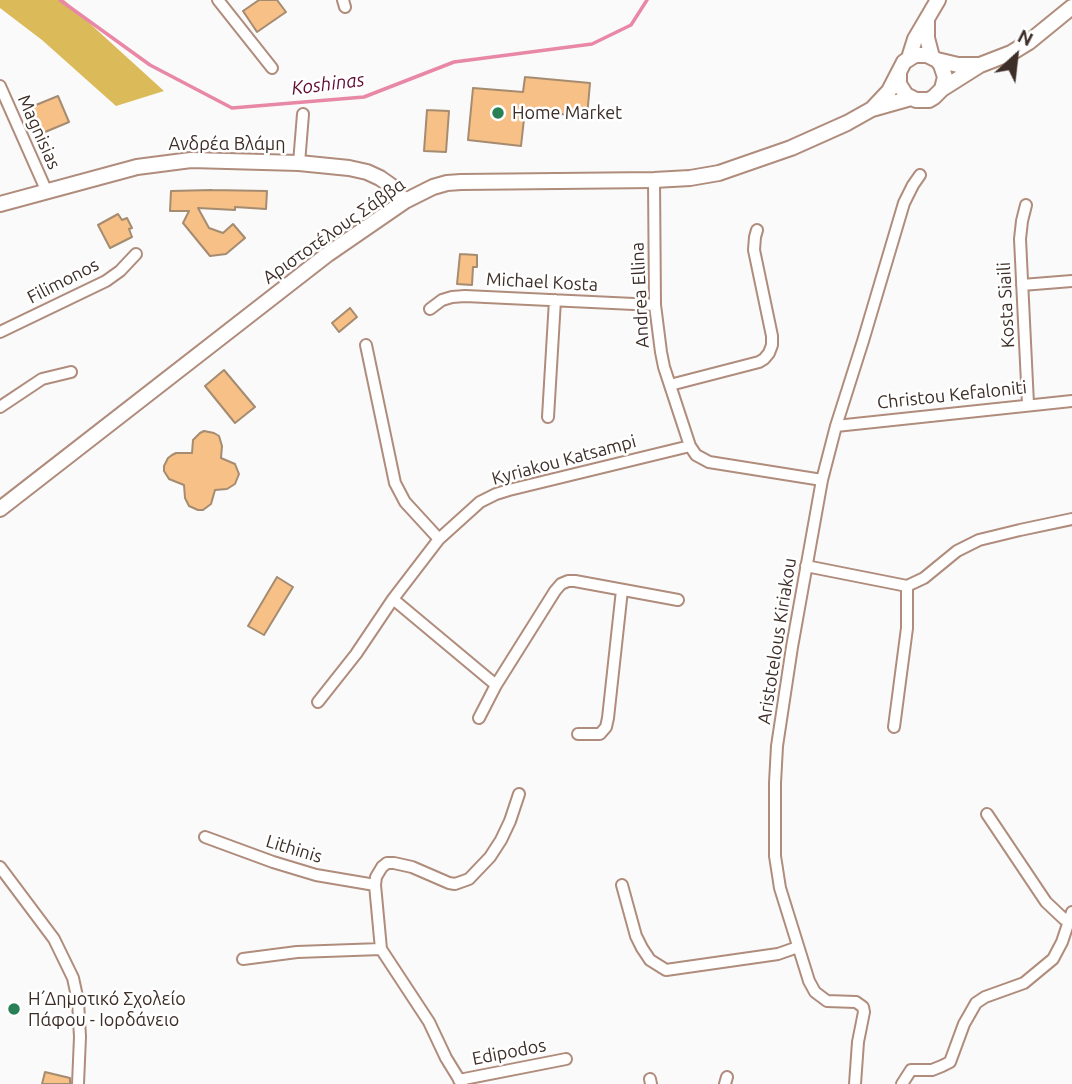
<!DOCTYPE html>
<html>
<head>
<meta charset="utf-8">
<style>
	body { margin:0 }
	#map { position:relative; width:1072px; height:1084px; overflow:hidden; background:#fafafa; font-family:Ubuntu,sans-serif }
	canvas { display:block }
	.north { position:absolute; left:981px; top:21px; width:70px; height:70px; -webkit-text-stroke:5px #fff; paint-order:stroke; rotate:27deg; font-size:19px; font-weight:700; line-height:28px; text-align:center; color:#3d2e28 }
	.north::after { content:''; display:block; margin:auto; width:24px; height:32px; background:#3d2e28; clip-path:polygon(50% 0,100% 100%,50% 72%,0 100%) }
</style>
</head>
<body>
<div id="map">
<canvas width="1072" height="1084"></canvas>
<div class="north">N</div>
</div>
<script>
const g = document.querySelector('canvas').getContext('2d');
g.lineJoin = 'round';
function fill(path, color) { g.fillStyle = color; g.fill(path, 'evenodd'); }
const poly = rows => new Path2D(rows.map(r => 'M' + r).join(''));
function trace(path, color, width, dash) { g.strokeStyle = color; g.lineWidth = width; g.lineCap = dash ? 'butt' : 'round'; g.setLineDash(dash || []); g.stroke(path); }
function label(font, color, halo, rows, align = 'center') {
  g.font = font + ' Ubuntu,sans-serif'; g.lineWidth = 5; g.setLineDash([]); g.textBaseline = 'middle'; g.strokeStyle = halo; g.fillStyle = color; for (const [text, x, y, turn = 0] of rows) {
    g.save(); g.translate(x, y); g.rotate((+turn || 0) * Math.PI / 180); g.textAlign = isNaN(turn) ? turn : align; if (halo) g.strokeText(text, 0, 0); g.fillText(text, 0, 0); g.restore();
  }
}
fill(poly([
	[0,0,64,0,164,91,116,106,42,40,0,8]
]), '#dbba5a');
trace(poly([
	[60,0,150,65,232,108,364,97,454,62,592,44,631,25,647,0]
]), '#e888a6', 3.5);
const building = poly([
	[259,0,277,0,286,12,257,32,243,11,259,0],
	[525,77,590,83,587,117,525,110,521,146,468,140,473,88,523,92,525,77],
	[58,96,69,122,38,135,26,109,58,96],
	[427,110,449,111,446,152,424,151,427,110],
	[212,190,267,191,266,209,235,207,235,210,198,208,209,228,223,233,233,224,245,238,226,254,210,256,183,223,189,211,170,211,171,191,212,190],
	[118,214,122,220,127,218,132,228,129,229,132,237,110,248,98,225,118,214],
	[460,254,477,255,477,267,473,267,472,285,457,284,460,254],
	[350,308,357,317,339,332,332,323,350,308],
	[224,370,255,407,235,423,205,386,224,370],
	[204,431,214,433,219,436,222,446,221,458,235,464,239,474,235,484,227,489,215,490,211,504,203,510,198,510,189,506,185,498,184,485,169,479,164,471,164,466,168,458,172,455,176,453,192,453,193,440,200,433,204,431],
	[277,577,293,587,264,635,248,626,277,577],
	[45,1072,70,1078,70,1084,42,1084,45,1072]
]);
fill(building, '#f6c086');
trace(building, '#a58b70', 2);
const minor = poly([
	[218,0,272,68],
	[343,0,345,7],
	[0,86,47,192],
	[299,163,303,114],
	[654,180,655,305,661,352,664,367,690,446,696,455,709,462,822,480],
	[1026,205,1022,221,1020,239,1028,404],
	[1022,285,1072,281],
	[430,309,442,300,452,297,465,296,655,305],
	[0,332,106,281,120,271,136,254],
	[366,345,395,483,405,502,439,539],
	[670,385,759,362,764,359,769,353,772,345,772,336,754,250,755,237,757,230],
	[0,407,42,379,71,372],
	[548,417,555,300],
	[836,426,1072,401],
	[806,566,907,586],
	[907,586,924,578,957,551,979,540,1020,530,1072,519],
	[393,599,496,685],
	[318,702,356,654,393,599,439,539,480,502,496,494,509,490,690,446],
	[479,718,496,685,555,591,561,584,568,581,575,581,678,600],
	[894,727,907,628,907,586],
	[578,734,600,734,606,727,608,718,622,590],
	[987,814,1046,902,1064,919,1069,920],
	[205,837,273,862,316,875,375,885],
	[0,867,54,939,73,978,78,1001,80,1037,78,1084],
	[622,885,636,936,642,948,650,960,666,970,778,954,798,947],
	[243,959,297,952,381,949],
	[650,1079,651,1084],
	[459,1080,566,1059],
	[462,1084,446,1058,429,1022,381,949,375,885,376,877,382,867,387,863,394,863,412,867,449,883,455,884,469,879,490,857,501,840,510,821,519,794],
	[725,1084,727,1077],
	[855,1084,858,1042,864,1012,863,1007,856,1002,827,1001,815,992,809,981,780,888,775,856,775,783,777,746,792,647,822,480,836,426,863,341,904,203,913,185,920,175],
	[902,1084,911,1070,932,1070,942,1066,950,1062,964,1024,976,1003,985,997,1024,983,1053,959,1062,942,1072,912]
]);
const tertiary = poly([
	[927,19,927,38,932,57],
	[909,58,915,39,938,0],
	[937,60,958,65,979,65],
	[899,72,899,84,906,95,916,100,929,100,934,97,942,89,980,65,1011,53,1029,42,1072,7],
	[873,108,889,91,904,62,915,55,927,55,937,60,941,65,945,77,942,89],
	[0,204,137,167,191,160,299,163,349,168,367,172,380,178,390,185,405,201],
	[0,509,328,254,405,201,433,187,447,183,461,182,654,180,690,178,719,173,791,148,847,123,872,109,911,98]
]);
trace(minor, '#b08c7c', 14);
trace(tertiary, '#b08c7c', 18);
trace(minor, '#fff', 10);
trace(tertiary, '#fff', 14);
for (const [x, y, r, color] of [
	[498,113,7,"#298054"],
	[14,1009,7,"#298054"]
]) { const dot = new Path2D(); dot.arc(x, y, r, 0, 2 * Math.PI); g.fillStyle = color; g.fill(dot); trace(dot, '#fff', 2.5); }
label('18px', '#3d2e28', '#fff', [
	["Home Market",512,113],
	["Η΄ Δημοτικό Σχολείο",28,999],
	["Πάφου - Ιορδάνειο",28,1020]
], 'left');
label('18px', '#3d2e28', '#fff', [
	["Magnisias",39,132,66],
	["Ανδρέα Βλάμη",227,144],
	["Αριστοτέλους Σάββα",334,231,-35],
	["Filimonos",63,281,-27],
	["Michael Kosta",542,282,3],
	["Andrea Ellina",640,295,-93],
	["Kosta Siaili",1006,305,-93],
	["Christou Kefaloniti",952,395,-6],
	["Kyriakou Katsampi",564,460,-15],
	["Aristotelous Kiriakou",777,641,-81],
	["Lithinis",294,849,17],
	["Edipodos",509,1052,-11]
]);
label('italic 19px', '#620c32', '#fff', [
	["Koshinas",328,84,-7]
]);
</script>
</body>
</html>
